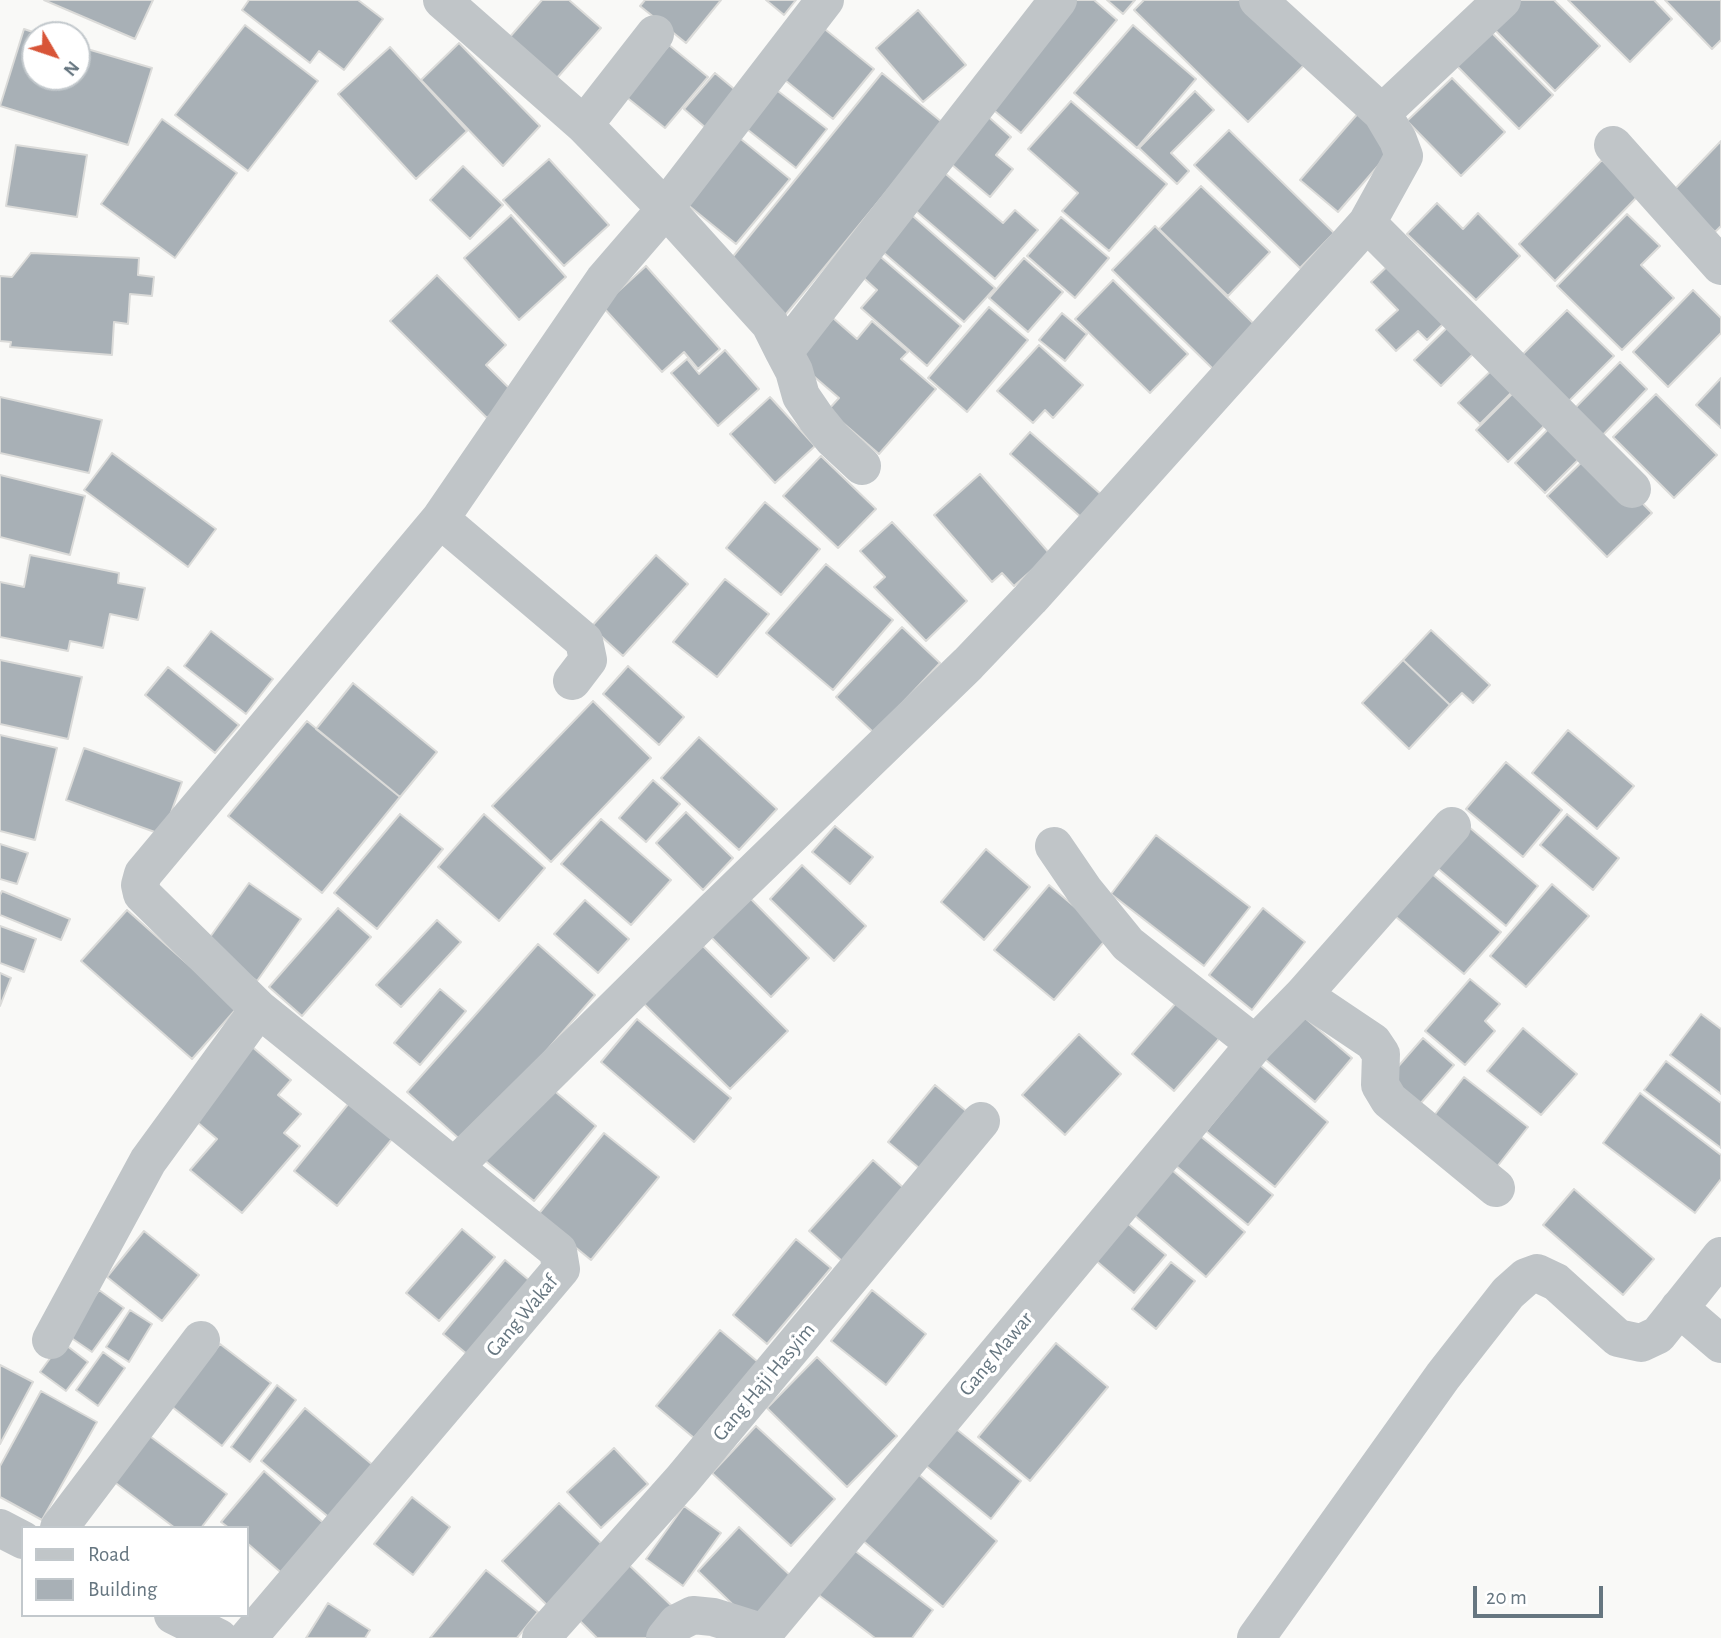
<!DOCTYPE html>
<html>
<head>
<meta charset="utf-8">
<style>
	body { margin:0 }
	#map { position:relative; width:1721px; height:1638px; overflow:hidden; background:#f9f9f7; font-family:"Alegreya Sans",sans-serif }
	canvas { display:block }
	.legend { position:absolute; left:21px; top:1526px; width:228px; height:91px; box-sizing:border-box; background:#fff; border:2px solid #c2c8cc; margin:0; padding:9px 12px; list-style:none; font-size:21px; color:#667680 }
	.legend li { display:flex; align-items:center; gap:14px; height:35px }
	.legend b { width:35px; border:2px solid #c2c8cc }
	.north { position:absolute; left:21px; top:21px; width:70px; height:70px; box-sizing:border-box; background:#fff; border:2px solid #c2c8cc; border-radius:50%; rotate:129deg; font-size:19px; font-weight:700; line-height:28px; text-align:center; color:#667680 }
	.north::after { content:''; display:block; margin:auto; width:24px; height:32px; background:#d85538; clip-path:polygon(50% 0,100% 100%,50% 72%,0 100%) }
	.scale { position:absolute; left:1473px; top:1586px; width:130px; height:32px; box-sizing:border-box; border:4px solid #667680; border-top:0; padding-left:9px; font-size:21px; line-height:24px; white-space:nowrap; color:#667680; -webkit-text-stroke:5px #fff; paint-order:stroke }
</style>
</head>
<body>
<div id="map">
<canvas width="1721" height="1638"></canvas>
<ul class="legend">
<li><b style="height:9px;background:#c0c5c8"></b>Road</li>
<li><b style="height:19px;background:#a8b0b6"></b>Building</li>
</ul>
<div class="north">N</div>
<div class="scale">20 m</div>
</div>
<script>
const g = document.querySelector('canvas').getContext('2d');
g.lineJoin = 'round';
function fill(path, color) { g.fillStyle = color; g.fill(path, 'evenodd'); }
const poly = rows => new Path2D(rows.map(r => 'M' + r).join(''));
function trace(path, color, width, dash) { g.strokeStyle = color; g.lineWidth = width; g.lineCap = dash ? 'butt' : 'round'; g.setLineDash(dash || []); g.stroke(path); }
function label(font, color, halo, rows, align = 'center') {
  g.font = font + ' "Alegreya Sans",sans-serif'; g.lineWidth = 7; g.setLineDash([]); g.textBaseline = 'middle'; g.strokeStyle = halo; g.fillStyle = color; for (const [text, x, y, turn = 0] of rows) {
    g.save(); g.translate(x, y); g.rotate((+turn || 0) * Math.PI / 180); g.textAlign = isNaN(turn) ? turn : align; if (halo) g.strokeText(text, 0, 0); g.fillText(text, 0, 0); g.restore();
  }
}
const building = poly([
	[44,0,153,0,135,39,44,0],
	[249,0,358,0,383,19,344,70,319,51,310,63,242,10,249,0],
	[542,0,569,0,601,28,549,87,502,46,542,0],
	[645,0,721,0,686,43,640,6,645,0],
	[766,0,796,0,784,15,766,0],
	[1073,0,1094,0,1117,20,1021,133,984,102,1073,0],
	[1107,0,1135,0,1123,14,1107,0],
	[1144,0,1247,0,1309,60,1248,122,1134,10,1144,0],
	[1516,0,1554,0,1600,46,1555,91,1490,25,1516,0],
	[1568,0,1654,0,1672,19,1630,62,1568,0],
	[1665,0,1721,0,1721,40,1712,49,1665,0],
	[918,10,966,65,923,102,876,48,918,10],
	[245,25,318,81,248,171,175,115,245,25],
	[1133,25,1196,79,1137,148,1074,93,1133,25],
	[821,26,874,69,833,119,780,76,821,26],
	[24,29,42,35,35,35,35,77,77,77,77,46,152,68,128,145,0,106,24,29],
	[1490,31,1553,95,1519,129,1456,65,1490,31],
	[459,43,540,126,503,166,421,80,459,43],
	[669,45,708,77,665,128,625,96,669,45],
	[390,47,467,131,416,179,338,94,390,47],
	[715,73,745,98,714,135,684,109,715,73],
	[882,73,943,123,782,319,722,270,882,73],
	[1452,78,1505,132,1461,176,1407,121,1452,78],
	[774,88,827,129,796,168,743,126,774,88],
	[1195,91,1214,110,1171,153,1189,171,1177,184,1139,148,1195,91],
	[1071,101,1167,184,1109,251,1062,211,1078,193,1028,149,1071,101],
	[1360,111,1397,144,1338,212,1300,180,1360,111],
	[983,112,1011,137,996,155,1013,169,990,197,944,158,983,112],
	[162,119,237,173,175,258,101,204,162,119],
	[1229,130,1334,233,1300,268,1194,165,1229,130],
	[736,135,790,179,736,244,683,201,736,135],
	[1721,141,1721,226,1715,232,1673,191,1721,141],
	[16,145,87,155,77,217,6,206,16,145],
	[549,159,609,225,564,266,503,200,549,159],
	[1602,160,1638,196,1555,281,1519,244,1602,160],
	[463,166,503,205,470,239,430,200,463,166],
	[940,169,1003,223,1015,210,1038,230,995,279,909,205,940,169],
	[1201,186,1270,252,1228,296,1159,229,1201,186],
	[1437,203,1463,229,1478,213,1520,256,1476,300,1407,234,1437,203],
	[906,210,995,288,964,322,876,246,906,210],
	[1627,214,1660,246,1641,265,1674,298,1622,350,1557,286,1627,214],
	[511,215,566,277,519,320,464,258,511,215],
	[1061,217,1109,258,1075,298,1027,256,1061,217],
	[1155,226,1256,326,1213,369,1112,270,1155,226],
	[875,252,961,326,927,366,861,308,877,290,857,272,875,252],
	[31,253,139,258,138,275,154,277,152,296,130,294,128,324,114,322,112,355,10,347,11,342,0,341,0,276,12,277,31,253],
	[1398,256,1453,314,1427,340,1418,331,1396,351,1376,330,1398,310,1371,282,1398,256],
	[1024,258,1063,292,1028,332,989,298,1024,258],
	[646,266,720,349,698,369,684,352,662,372,602,306,646,266],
	[437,275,506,345,486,365,513,392,487,418,390,321,437,275],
	[1113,280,1188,354,1150,393,1075,319,1113,280],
	[1693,290,1721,318,1721,333,1668,387,1633,352,1693,290],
	[989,307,1028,340,967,412,928,378,989,307],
	[1567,310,1614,356,1566,404,1519,358,1567,310],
	[1062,313,1087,334,1065,361,1039,340,1062,313],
	[833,318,857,339,872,321,908,352,901,359,936,389,879,454,828,410,839,398,796,361,833,318],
	[1455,320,1481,346,1441,386,1414,360,1455,320],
	[1039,345,1083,385,1053,418,1045,410,1033,423,997,391,1039,345],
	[725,350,759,389,718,426,671,373,687,359,699,374,725,350],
	[1501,361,1522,382,1480,424,1458,403,1501,361],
	[1620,362,1647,389,1600,438,1572,411,1620,362],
	[1721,378,1721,428,1696,405,1721,378],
	[1517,389,1555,415,1508,462,1476,430,1517,389],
	[1656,394,1717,455,1674,498,1613,437,1656,394],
	[0,397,102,420,89,473,0,453,0,397],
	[770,397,815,446,775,483,730,434,770,397],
	[1558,419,1589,449,1545,493,1515,463,1558,419],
	[1030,432,1103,496,1083,519,1010,454,1030,432],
	[1592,452,1652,513,1607,557,1547,496,1592,452],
	[112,453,216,529,188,567,84,490,112,453],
	[821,456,876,509,838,548,783,496,821,456],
	[980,474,1050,554,1014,586,1002,573,992,582,934,515,980,474],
	[0,475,85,496,70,555,0,537,0,475],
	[765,502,820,549,781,595,726,548,765,502],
	[892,522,967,601,926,641,874,587,885,577,860,551,892,522],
	[30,555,119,573,118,583,145,588,138,620,110,614,103,648,70,641,68,651,0,637,0,582,24,587,30,555],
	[656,555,688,584,623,656,591,627,656,555],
	[826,564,893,620,833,690,766,633,826,564],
	[725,579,769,614,717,677,673,642,725,579],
	[902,627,940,663,874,733,836,697,902,627],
	[1431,630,1490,685,1473,703,1462,693,1450,705,1403,660,1431,630],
	[211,631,273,679,246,714,184,666,211,631],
	[0,660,82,677,68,739,0,724,0,660],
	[1403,660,1450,705,1409,749,1362,703,1403,660],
	[628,666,684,717,659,745,603,694,628,666],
	[168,667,239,725,215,753,145,695,168,667],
	[353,683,437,752,400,797,316,729,353,683],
	[593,701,651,758,551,862,492,806,593,701],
	[307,721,400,797,322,893,228,816,307,721],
	[1568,730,1634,786,1597,829,1532,773,1568,730],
	[0,735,57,748,35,840,0,831,0,735],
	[699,737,777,809,739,850,661,778,699,737],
	[84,748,182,782,163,835,66,800,84,748],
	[1506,762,1562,810,1523,857,1466,809,1506,762],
	[653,780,680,804,646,842,619,818,653,780],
	[686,812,733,858,703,890,656,843,686,812],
	[400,814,443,849,377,929,334,893,400,814],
	[484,814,545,868,499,921,438,867,484,814],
	[1567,814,1619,858,1593,890,1540,845,1567,814],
	[601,819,671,880,631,925,561,864,601,819],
	[835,826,873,857,850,884,812,852,835,826],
	[1469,827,1538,886,1506,926,1435,866,1469,827],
	[1156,835,1250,907,1204,966,1111,894,1156,835],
	[0,844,28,853,17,884,0,879,0,844],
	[986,849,1030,887,984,940,941,902,986,849],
	[802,865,866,926,834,961,770,899,802,865],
	[1425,868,1501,932,1464,974,1389,911,1425,868],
	[249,883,301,919,257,981,205,944,249,883],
	[1552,884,1589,916,1526,987,1490,956,1552,884],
	[1049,885,1109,936,1054,1000,994,950,1049,885],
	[2,891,70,919,61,940,0,915,0,895,2,891],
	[749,897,809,958,771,997,710,936,749,897],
	[585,900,629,939,598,973,554,934,585,900],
	[338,908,371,937,302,1016,269,987,338,908],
	[1263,908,1305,942,1252,1010,1209,975,1263,908],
	[127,910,237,1008,192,1059,81,961,127,910],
	[437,920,461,942,401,1007,376,985,437,920],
	[0,926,36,939,24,972,0,963,0,926],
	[698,941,788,1031,730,1089,639,999,698,941],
	[538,944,595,995,465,1144,407,1092,538,944],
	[0,973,11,978,0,1006,0,973],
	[1470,979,1500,1004,1485,1021,1495,1031,1465,1065,1425,1031,1470,979],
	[440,989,466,1011,420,1065,394,1043,440,989],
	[1182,996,1224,1033,1174,1091,1132,1054,1182,996],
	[1297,1011,1352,1058,1315,1102,1259,1054,1297,1011],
	[1701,1014,1721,1029,1721,1094,1670,1055,1701,1014],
	[637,1019,731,1098,694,1142,601,1062,637,1019],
	[1523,1028,1577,1074,1541,1115,1487,1071,1523,1028],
	[1079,1034,1121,1074,1065,1135,1022,1095,1079,1034],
	[1423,1038,1454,1065,1420,1104,1389,1077,1423,1038],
	[250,1045,291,1080,278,1095,301,1114,284,1133,300,1146,242,1213,190,1170,217,1139,190,1116,250,1045],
	[1666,1061,1721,1103,1721,1148,1644,1090,1666,1061],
	[1260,1065,1328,1122,1275,1187,1206,1131,1260,1065],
	[1464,1077,1528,1127,1496,1168,1432,1118,1464,1077],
	[545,1083,596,1126,534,1201,482,1158,545,1083],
	[935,1085,972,1116,925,1173,888,1142,935,1085],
	[1640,1093,1721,1155,1721,1179,1695,1213,1603,1143,1640,1093],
	[349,1103,392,1139,337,1206,294,1171,349,1103],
	[604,1133,659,1177,591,1260,537,1216,604,1133],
	[1199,1135,1273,1195,1248,1225,1175,1165,1199,1135],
	[873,1160,907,1191,843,1262,809,1231,873,1160],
	[1172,1170,1245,1232,1206,1277,1133,1214,1172,1170],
	[1574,1189,1654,1259,1623,1295,1543,1225,1574,1189],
	[1126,1222,1166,1255,1134,1293,1094,1259,1126,1222],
	[462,1229,495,1257,439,1321,406,1293,462,1229],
	[144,1231,199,1275,162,1321,107,1277,144,1231],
	[796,1239,831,1268,767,1344,733,1315,796,1239],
	[505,1260,536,1286,474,1360,443,1334,505,1260],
	[1171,1262,1195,1281,1156,1329,1132,1309,1171,1262],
	[99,1290,124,1308,92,1352,67,1335,99,1290],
	[872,1290,926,1334,886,1385,831,1341,872,1290],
	[130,1310,152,1324,129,1362,106,1347,130,1310],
	[720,1330,758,1362,694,1438,656,1406,720,1330],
	[62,1342,88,1362,66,1391,40,1372,62,1342],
	[1056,1343,1108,1387,1030,1481,978,1437,1056,1343],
	[220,1344,271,1383,222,1446,171,1406,220,1344],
	[103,1352,125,1368,98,1406,76,1390,103,1352],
	[817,1357,897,1436,847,1487,767,1408,817,1357],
	[0,1365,33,1382,0,1444,0,1365],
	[277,1385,296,1400,250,1462,231,1447,277,1385],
	[41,1391,97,1422,42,1520,0,1497,0,1466,41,1391],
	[305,1408,374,1466,331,1519,261,1461,305,1408],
	[756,1426,835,1499,791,1546,712,1473,756,1426],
	[955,1428,1021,1481,991,1519,925,1465,955,1428],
	[147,1434,227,1494,201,1528,175,1528,113,1481,147,1434],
	[614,1448,648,1484,601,1528,567,1492,614,1448],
	[264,1471,328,1527,285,1576,247,1543,247,1528,229,1528,221,1522,264,1471],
	[917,1473,997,1541,943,1607,862,1540,917,1473],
	[412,1497,450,1527,413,1575,374,1544,412,1497],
	[559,1503,608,1550,550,1608,502,1561,559,1503],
	[684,1506,721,1533,683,1586,646,1559,684,1506],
	[739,1527,793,1578,752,1623,698,1571,739,1527],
	[850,1547,933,1610,912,1638,875,1638,816,1593,850,1547],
	[628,1564,675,1609,647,1638,597,1638,576,1617,628,1564],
	[486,1570,538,1612,517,1638,430,1638,486,1570],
	[328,1603,370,1630,365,1638,306,1638,328,1603]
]);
fill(building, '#a8b0b6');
trace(building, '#dbdbd9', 2);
trace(poly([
	[442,0,584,125,665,208,770,324,784,352,1058,0],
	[1382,113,1502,0],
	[584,125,655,34],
	[1613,145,1721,266],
	[1367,223,1632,489],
	[784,352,794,371,801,396,816,418,833,439,862,466],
	[440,519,584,641,588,660,572,681],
	[1054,846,1084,890,1128,944,1255,1044],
	[1303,995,1373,1042,1381,1054,1380,1085,1389,1100,1496,1188],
	[455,1166,713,911,968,664,1030,599,1367,223,1404,156,1398,140,1382,113,1258,0],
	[1679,1308,1721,1344],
	[51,1340,148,1161,259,1009],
	[0,1528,23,1540],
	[59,1528,201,1340],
	[173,1615,219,1638],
	[248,1638,561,1269,558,1251,259,1009,142,894,140,885,143,874,440,519,604,280,655,221,825,0],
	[541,1638,682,1480,981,1121],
	[665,1638,677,1623,693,1615,713,1617,764,1633,1255,1044,1303,995,1452,826],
	[1256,1638,1443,1376,1508,1293,1526,1277,1537,1273,1556,1282,1618,1338,1641,1343,1658,1335,1721,1256]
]), '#c0c5c8', 38);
label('21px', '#667680', '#fff', [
	["Gang Wakaf",522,1316,-50],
	["Gang Mawar",996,1354,-50],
	["Gang Haji Hasyim",764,1382,-50]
]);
</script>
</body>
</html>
